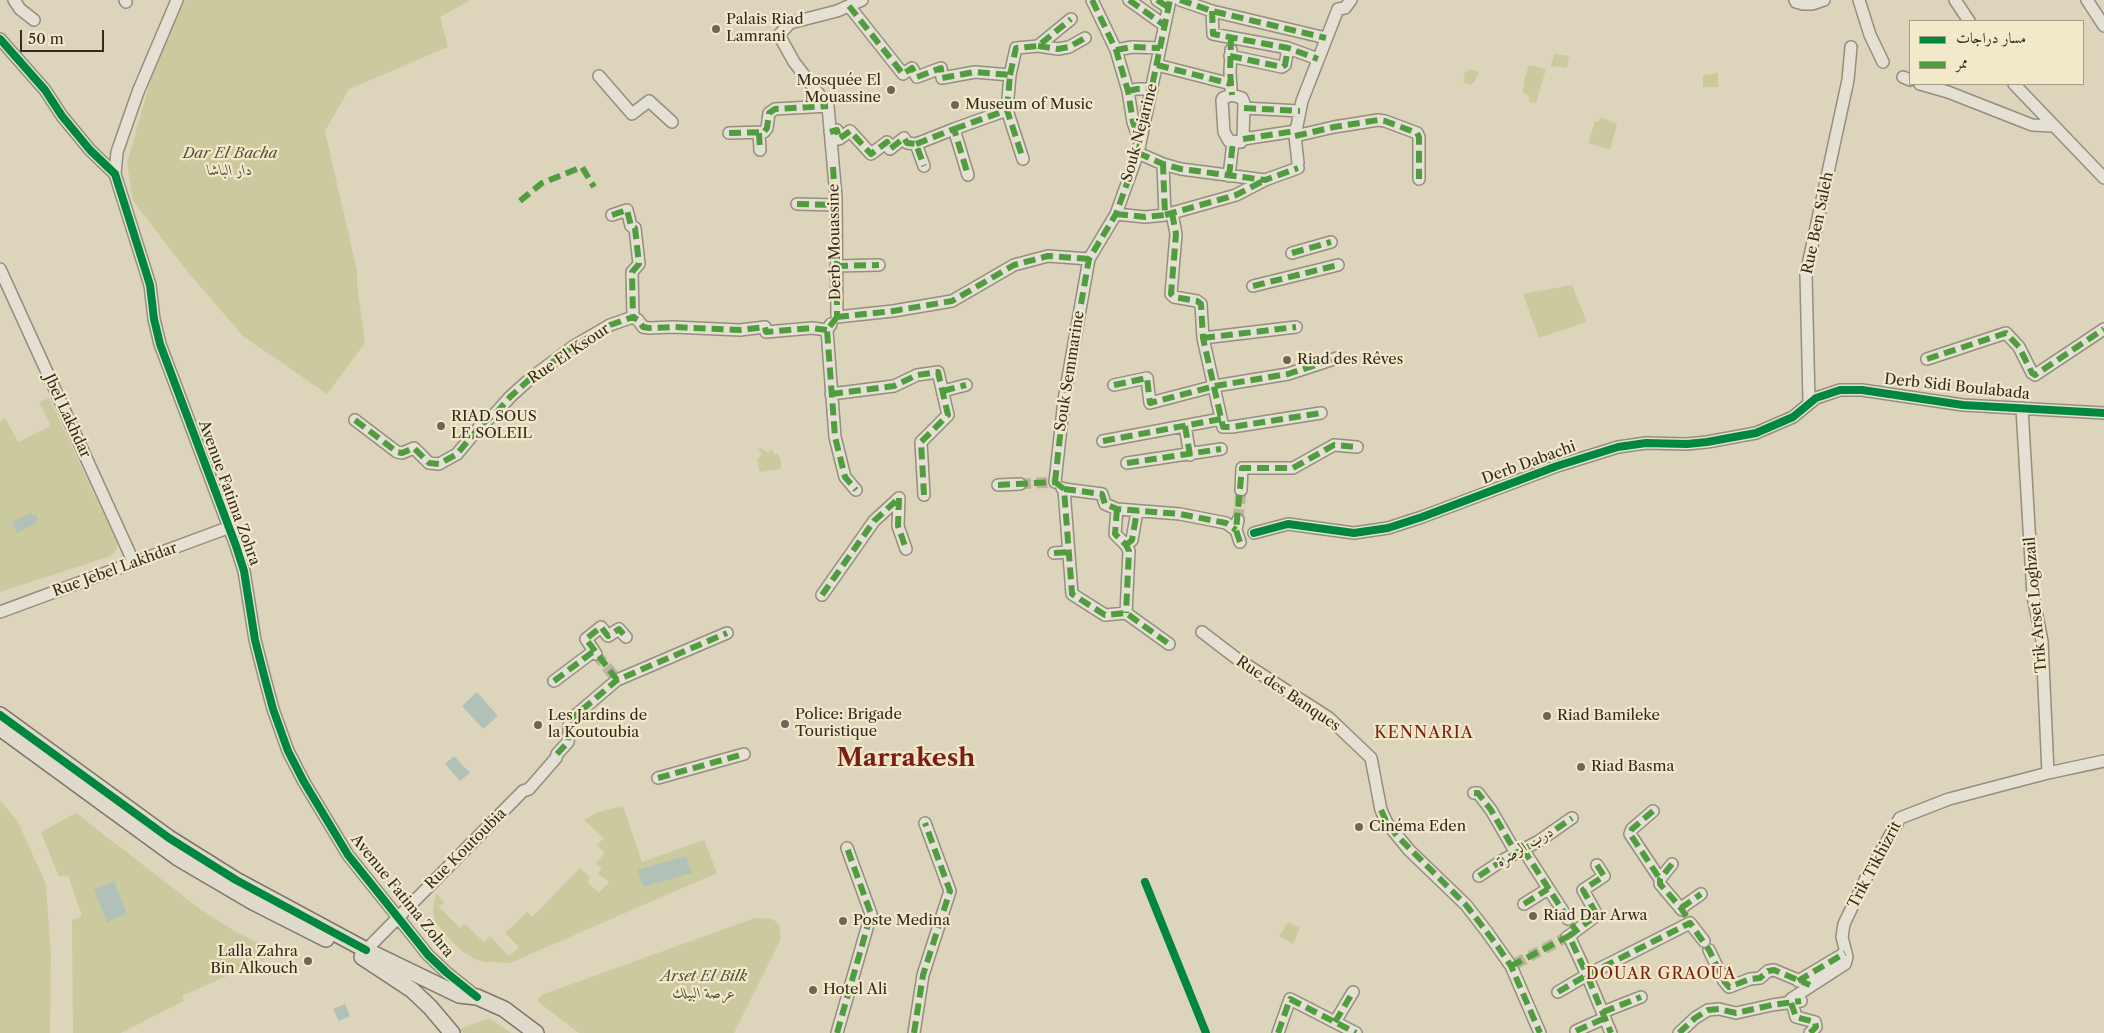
<!DOCTYPE html>
<html>
<head>
<meta charset="utf-8">
<style>
	body { margin:0 }
	#map { position:relative; width:2104px; height:1033px; overflow:hidden; background:#ddd5bb; font-family:"Libre Caslon Text",Amiri,serif }
	canvas { display:block }
	.legend { position:absolute; left:1909px; top:20px; width:175px; height:65px; box-sizing:border-box; background:#f2e8ca; border:1px solid #a69c86; margin:0; padding:6px 9px; list-style:none; font-size:15px; color:#332a21 }
	.legend li { display:flex; align-items:center; gap:10px; height:25px }
	.legend b { width:25px; border:1px solid #a69c86 }
	.scale { position:absolute; left:20px; top:30px; width:84px; height:22px; box-sizing:border-box; border:2px solid #332a21; border-top:0; padding-left:6px; font-size:15px; line-height:18px; white-space:nowrap; color:#332a21; -webkit-text-stroke:4px #f2e8ca; paint-order:stroke }
</style>
</head>
<body>
<div id="map">
<canvas width="2104" height="1033"></canvas>
<ul class="legend">
<li><b style="height:6px;background:#00873e"></b>مسار دراجات</li>
<li><b style="height:6px;background:#519c3f"></b>ممر</li>
</ul>
<div class="scale">50 m</div>
</div>
<script>
const g = document.querySelector('canvas').getContext('2d');
g.lineJoin = 'round';
function fill(path, color) { g.fillStyle = color; g.fill(path, 'evenodd'); }
const poly = rows => new Path2D(rows.map(r => 'M' + r).join(''));
function trace(path, color, width, dash) { g.strokeStyle = color; g.lineWidth = width; g.lineCap = dash ? 'butt' : 'round'; g.setLineDash(dash || []); g.stroke(path); }
function label(font, color, halo, rows, align = 'center') {
  g.font = font + ' "Libre Caslon Text",Amiri,serif'; g.lineWidth = 4.5; g.setLineDash([]); g.textBaseline = 'middle'; g.strokeStyle = halo; g.fillStyle = color; for (const [text, x, y, turn = 0] of rows) {
    g.save(); g.translate(x, y); g.rotate((+turn || 0) * Math.PI / 180); g.textAlign = isNaN(turn) ? turn : align; if (halo) g.strokeText(text, 0, 0); g.fillText(text, 0, 0); g.restore();
  }
}
fill(poly([
	[185,0,471,0,440,17,448,47,349,89,325,131,357,271,357,284,365,343,327,394,243,336,191,276,133,201,127,163,154,68],
	[1554,54,1569,56,1567,68,1551,66],
	[1529,65,1546,69,1536,103,1529,102,1529,95,1523,93,1524,81],
	[1471,69,1479,72,1474,83,1472,83,1471,85,1463,82,1465,79,1463,77,1465,72],
	[1718,73,1718,87,1703,87,1703,75],
	[1601,117,1617,124,1610,150,1588,143,1595,121,1598,122],
	[1572,285,1587,322,1539,338,1523,294],
	[49,398,116,541,117,547,115,552,108,557,0,592,0,421,5,418,18,442,51,426,39,402],
	[761,448,767,452,772,449,774,454,778,454,781,460,781,469,760,472,757,459,762,454,758,449],
	[0,800,17,820,46,884,51,956,50,1033,0,1033],
	[623,806,642,862,704,840,717,873,510,963,485,962,474,959,459,949,435,922,433,911,436,894,444,902,439,907,460,928,465,924,484,942,490,936,509,956,519,947,505,933,527,912,532,917,580,868,591,878,587,882,599,893,609,882,598,873,602,869,596,863,605,853,597,845,604,838,584,820,598,812],
	[76,813,200,909,236,932,279,953,182,996,184,1001,121,1033,73,1033,72,920,82,916,68,875,59,877,41,832],
	[755,918,773,919,779,925,781,939,734,1033,579,1033,537,1001,541,995],
	[1288,922,1300,928,1293,944,1279,936],
	[489,1018,511,1033,463,1033,460,1029]
]), '#cbc99e');
fill(poly([
	[31,513,32,515,35,514,38,519,35,521,36,523,17,533,12,522],
	[477,692,498,716,483,729,462,706],
	[454,756,470,773,460,781,445,764],
	[686,856,692,873,643,887,638,870],
	[114,881,127,914,107,922,94,889],
	[345,1004,350,1016,339,1021,333,1009]
]), '#b2c1b8');
trace(poly([
	[1020,484,1055,482,1062,488],
	[1238,520,1241,490],
	[596,654,614,676],
	[1515,964,1567,937]
]), '#bbb39c', 11, [11, 5.5]);
const minor = poly([
	[14,0,20,9,34,20],
	[125,0,126,2],
	[1092,0,1116,50,1128,91,1133,122,1140,142],
	[1129,0,1164,25],
	[1157,0,1168,7],
	[1180,0,1212,11,1326,38],
	[1795,0,1796,2,1803,4,1812,4,1824,0],
	[1859,0,1870,35,1883,62],
	[1955,0,1969,21],
	[2087,0,2104,26],
	[849,6,903,74,912,68,917,77,941,68,942,78,975,72,1010,75,1007,110],
	[1212,11,1213,34,1288,48,1318,59],
	[0,39,45,90,62,116,90,150,115,174,150,285,154,319,160,344,236,546,244,571,255,640,265,679,273,709,288,751,304,782,348,855,428,955,447,973,477,997],
	[1038,46,1058,49,1069,47,1085,38],
	[1116,50,1132,47,1160,48],
	[1231,50,1230,72,1231,89],
	[1230,56,1282,67,1285,65,1288,48],
	[1157,65,1231,84],
	[1010,75,1016,48,1038,46,1071,19],
	[599,76,632,114,649,101,672,122],
	[1903,77,1910,80],
	[1920,84,1948,92,2032,125,2052,126],
	[2014,84,2104,178],
	[1128,91,1137,89,1152,89],
	[1232,95,1242,98,1244,103,1243,139,1241,142,1229,141,1224,132,1222,100,1223,98,1232,95],
	[828,106,836,197,837,317],
	[828,106,794,62,779,35,790,23,837,11,862,0],
	[1244,108,1300,111],
	[954,129,1007,110,1023,159],
	[830,132,837,130,839,139,850,131,871,154,887,142,890,149,904,138,907,143,916,144,924,166],
	[729,133,764,132,767,128,769,113,775,109,828,106],
	[759,133,760,150],
	[1295,136,1334,127,1378,120,1385,121,1417,133,1419,137,1419,179],
	[1243,139,1296,131],
	[916,144,954,129,968,175],
	[1138,153,1163,164,1181,169,1265,180,1298,168],
	[1298,163,1295,136,1302,101,1338,9,1345,8,1351,0],
	[115,174,117,152,138,92,177,0],
	[1229,176,1233,142],
	[797,204,836,205],
	[1172,213,1176,234,1171,294,1174,297,1197,301,1201,304,1203,338,1223,427,1232,427,1321,413],
	[1116,214,1145,217,1165,215,1163,164],
	[612,215,627,210,631,226,635,228,639,264,632,272,633,317],
	[1165,215,1236,195,1265,180],
	[1292,253,1331,242],
	[836,266,879,265],
	[0,269,134,563],
	[1253,286,1338,265],
	[837,317,893,311,952,301,1014,265,1048,256,1089,259],
	[831,324,827,330,835,437,845,477,856,490],
	[1203,338,1296,327],
	[1927,359,2006,333,2019,347,2032,373,2035,375,2104,329],
	[1114,385,1147,378,1150,403,1215,386,1288,374,1337,358],
	[943,391,966,385],
	[831,394,894,386,917,375,938,372,948,415,921,442,924,495],
	[1809,402,1806,274,1848,80,1851,47],
	[2022,408,2033,596,2042,641,2048,773],
	[355,420,397,452,402,453,414,448,429,463,439,464,457,454,482,424,495,414,510,397,531,378,574,346,610,325,633,317,638,320,643,327,649,328,673,327,740,330,765,327,766,332,812,328,827,330],
	[1185,426,1190,455],
	[1103,441,1221,419],
	[1127,463,1221,449],
	[1055,482,1064,400,1089,259,1116,214,1138,153,1170,0],
	[998,485,1020,484],
	[1062,488,1064,489,1072,594,1105,615,1126,613,1169,644],
	[1064,489,1102,494,1105,504,1117,509,1180,514,1226,523,1236,530],
	[1241,490,1242,468,1293,468,1334,445,1357,447],
	[899,498,898,526,906,549],
	[1117,509,1115,534,1126,545,1129,551,1126,613],
	[1238,520,1236,530,1240,542],
	[1254,533,1288,524,1354,533,1388,528,1422,517,1557,466,1618,447,1646,443,1687,444,1707,442,1756,433,1793,417,1816,398,1840,390,1862,390,1963,405,2104,413],
	[1126,545,1132,540,1137,511],
	[1054,553,1068,552],
	[822,595,874,521,899,498],
	[0,612,230,527],
	[1202,632,1236,658,1329,718,1371,758,1381,810,1387,823,1409,850,1466,905,1487,932,1511,966,1540,1033],
	[596,654,586,639,601,627,608,636,619,629,626,637],
	[554,681,594,651],
	[658,778,744,754],
	[1474,793,1478,793,1491,810,1516,853],
	[1653,811,1632,829,1630,834,1660,879],
	[1523,849,1568,919],
	[1672,864,1660,879,1660,884,1682,910],
	[1479,876,1503,860,1539,841,1572,818],
	[1524,904,1548,889],
	[1681,908,1701,894],
	[1569,936,1597,915,1583,890,1604,876,1597,865],
	[1567,937,1569,936,1587,975,1690,923,1704,941],
	[366,950,523,791,529,789,556,758,557,754,568,742,570,720,617,680,727,633],
	[1709,950,1724,981,1729,987,1750,979,1760,978,1768,971,1774,970,1810,985],
	[1798,981,1845,953],
	[1558,992,1587,975,1611,1033],
	[1603,1012,1641,997],
	[1335,1022,1353,992],
	[1576,1031,1605,1018],
	[837,1033,871,914,847,848],
	[914,1033,923,975,950,891,925,823],
	[1278,1033,1290,999,1356,1033],
	[1679,1033,1695,1018,1708,1010,1719,1009,1736,1013,1772,1005,1801,1001],
	[1810,1033,1816,1027,1815,1022,1796,1017,1791,999,1845,964,1847,957,1842,937,1844,924,1866,878,1900,818,1949,799,2048,773,2104,761]
]);
const major = poly([
	[0,715,169,838,236,880,366,950,459,995,477,997,504,1009,536,1033],
	[0,728,178,858,253,902,326,939],
	[362,957,412,990,430,1007,452,1033]
]);
trace(minor, '#948e7e', 14);
trace(major, '#7c776a', 18);
trace(minor, '#e4e0d3', 11);
trace(major, '#dfdacb', 15);
trace(poly([
	[1092,0,1116,50,1128,91,1133,122,1140,141],
	[1129,0,1164,25],
	[1157,0,1168,7],
	[1180,0,1212,11,1326,38],
	[849,6,903,74,912,68,917,77,941,68,942,78,975,72,1010,75,1007,110],
	[1212,11,1213,34,1288,48,1318,59],
	[1231,38,1230,72,1232,95],
	[1038,46,1058,49,1069,47,1085,38],
	[1116,50,1132,47,1160,48],
	[1230,56,1282,67,1285,65,1288,48],
	[1157,65,1231,84],
	[1010,75,1016,48,1038,46,1071,19],
	[1128,91,1137,89,1152,89],
	[1244,108,1300,111],
	[954,129,1007,110,1023,159],
	[830,132,837,130,839,139,850,131,871,154,887,142,890,149,904,138,907,143,916,144,924,166],
	[729,133,764,132,767,128,769,113,775,109,828,106],
	[759,133,760,150],
	[1295,136,1334,127,1378,120,1385,121,1417,133,1419,137,1419,179],
	[1243,139,1296,131],
	[916,144,954,129,968,175],
	[1138,153,1163,164,1181,169,1265,180,1298,168],
	[833,167,837,235,837,317],
	[1229,176,1233,142],
	[520,201,542,183,582,167,594,187],
	[797,204,836,205],
	[1172,213,1176,234,1171,294,1174,297,1197,301,1201,304,1203,338,1223,427,1232,427,1321,413],
	[1116,214,1145,217,1165,215,1163,164],
	[612,215,627,210,631,226,635,228,639,264,632,272,633,317],
	[1165,215,1236,195,1265,180],
	[1292,253,1331,242],
	[836,266,879,265],
	[1253,286,1338,265],
	[837,317,893,311,952,301,1014,265,1048,256,1089,259],
	[837,317,827,330,835,437,845,477,856,490],
	[1203,338,1296,327],
	[1927,359,2006,333,2019,347,2032,373,2035,375,2104,329],
	[1114,385,1147,378,1150,403,1215,386,1288,374,1337,358],
	[943,391,966,385],
	[831,394,894,386,917,375,938,372,948,415,921,442,924,495],
	[355,420,397,452,402,453,414,448,429,463,439,464,457,454,482,424,495,414,510,397,531,378,574,346,610,325,633,317,638,320,643,327,649,328,673,327,740,330,765,327,766,332,812,328,827,330],
	[1185,426,1190,455],
	[1103,441,1221,419],
	[1127,463,1221,449],
	[1055,482,1064,400,1089,259,1116,214,1138,153,1170,0],
	[1055,482,1064,489,1072,594,1105,615,1126,613,1169,644],
	[998,485,1055,482],
	[1064,489,1102,494,1105,504,1117,509,1180,514,1226,523,1236,530],
	[899,498,898,526,906,549],
	[1117,509,1115,534,1126,545,1129,551,1126,613],
	[1240,542,1236,530,1242,468,1293,468,1334,445,1357,447],
	[1126,545,1132,540,1137,511],
	[1054,553,1068,552],
	[822,595,874,521,899,498],
	[617,680,586,639,601,627,608,636,619,629,626,637],
	[554,681,594,651],
	[557,754,568,742,570,720,617,680,727,633],
	[658,778,744,754],
	[1474,793,1478,793,1491,810,1516,853],
	[1381,810,1387,823,1397,836,1466,905,1496,944,1511,966,1540,1033],
	[1653,811,1632,829,1630,834,1660,879],
	[1523,849,1576,931],
	[1672,864,1660,879,1660,884,1681,908,1690,923],
	[1479,876,1503,860,1539,841,1572,818],
	[1524,904,1548,889],
	[1681,908,1701,894],
	[1569,936,1597,915,1583,890,1604,876,1597,865],
	[1511,966,1569,936,1587,975,1690,923,1709,950,1724,981,1729,987,1750,979,1760,978,1768,971,1774,970,1810,985],
	[1798,981,1845,953],
	[1558,992,1587,975,1611,1033],
	[1791,1003,1796,1017,1815,1022,1816,1027,1810,1033],
	[1603,1012,1641,997],
	[1335,1022,1353,992],
	[1576,1031,1605,1018],
	[837,1033,871,914,847,848],
	[914,1033,923,975,950,891,925,823],
	[1278,1033,1290,999,1356,1033],
	[1679,1033,1695,1018,1708,1010,1719,1009,1736,1013,1772,1005,1801,1001]
]), '#519c3f', 6, [12, 6]);
trace(poly([
	[0,39,45,90,62,116,90,150,115,174,150,285,154,319,160,344,236,546,244,571,255,640,265,679,273,709,288,751,304,782,348,855,428,955,447,973,477,997],
	[1254,533,1288,524,1354,533,1388,528,1422,517,1557,466,1618,447,1646,443,1687,444,1707,442,1756,433,1793,417,1816,398,1840,390,1862,390,1963,405,2104,413],
	[0,715,169,838,236,880,366,950],
	[1145,882,1206,1033]
]), '#00873e', 8);
for (const [x, y, r, color] of [
	[716,29,5,"#6e6657"],
	[891,90,5,"#6e6657"],
	[955,105,5,"#6e6657"],
	[1287,360,5,"#6e6657"],
	[441,426,5,"#6e6657"],
	[1547,716,5,"#6e6657"],
	[785,724,5,"#6e6657"],
	[538,725,5,"#6e6657"],
	[1581,767,5,"#6e6657"],
	[1359,827,5,"#6e6657"],
	[1533,916,5,"#6e6657"],
	[843,921,5,"#6e6657"],
	[308,961,5,"#6e6657"],
	[813,990,5,"#6e6657"]
]) { const dot = new Path2D(); dot.arc(x, y, r, 0, 2 * Math.PI); g.fillStyle = color; g.fill(dot); trace(dot, '#f2e8ca', 2); }
label('15px', '#332a21', '#f2e8ca', [
	["Palais Riad",726,20],
	["Lamrani",726,37],
	["Mosquée El",881,81,"right"],
	["Mouassine",881,98,"right"],
	["Museum of Music",965,105],
	["Riad des Rêves",1297,360],
	["RIAD SOUS",451,417],
	["LE SOLEIL",451,434],
	["Police: Brigade",795,715],
	["Touristique",795,732],
	["Les Jardins de",548,716],
	["la Koutoubia",548,733],
	["Riad Bamileke",1557,716],
	["Riad Basma",1591,767],
	["Cinéma Eden",1369,827],
	["Riad Dar Arwa",1543,916],
	["Poste Medina",853,921],
	["Lalla Zahra",298,952,"right"],
	["Bin Alkouch",298,969,"right"],
	["Hotel Ali",823,990]
], 'left');
label('15px', '#332a21', '#f2e8ca', [
	["Souk Nejarine",1140,133,-75],
	["Rue Ben Saleh",1818,223,-78],
	["Derb Mouassine",835,242,-91],
	["Rue El Ksour",569,354,-34],
	["Souk Semmarine",1070,371,-81],
	["Derb Sidi Boulabada",1957,387,6],
	["Jbel Lakhdar",67,416,65],
	["Derb Dabachi",1529,463,-20],
	["Avenue Fatima Zohra",229,493,70],
	["Rue Jebel Lakhdar",115,570,-20],
	["Trik Arset Loghzail",2036,605,-95],
	["Rue des Banques",1288,694,34],
	["درب الرصرة",1525,847,-31],
	["Rue Koutoubia",466,849,-45],
	["Trik Tikhizrit",1875,865,-62],
	["Avenue Fatima Zohra",402,896,51]
]);
label('italic 15px', '#554f3a', '#f2e8ca', [
	["Dar El Bacha",230,154],
	["دار الباشا",230,171],
	["Arset El Bilk",704,977],
	["عرصة البيلك",704,994]
]);
g.letterSpacing = '1px';
label('16px', '#7a1f14', '#f2e8ca', [
	["KENNARIA",1424,733],
	["DOUAR GRAOUA",1661,974]
]);
g.letterSpacing = '0px';
label('bold 25px', '#7a1f14', '#f2e8ca', [
	["Marrakesh",906,759]
]);
</script>
</body>
</html>
